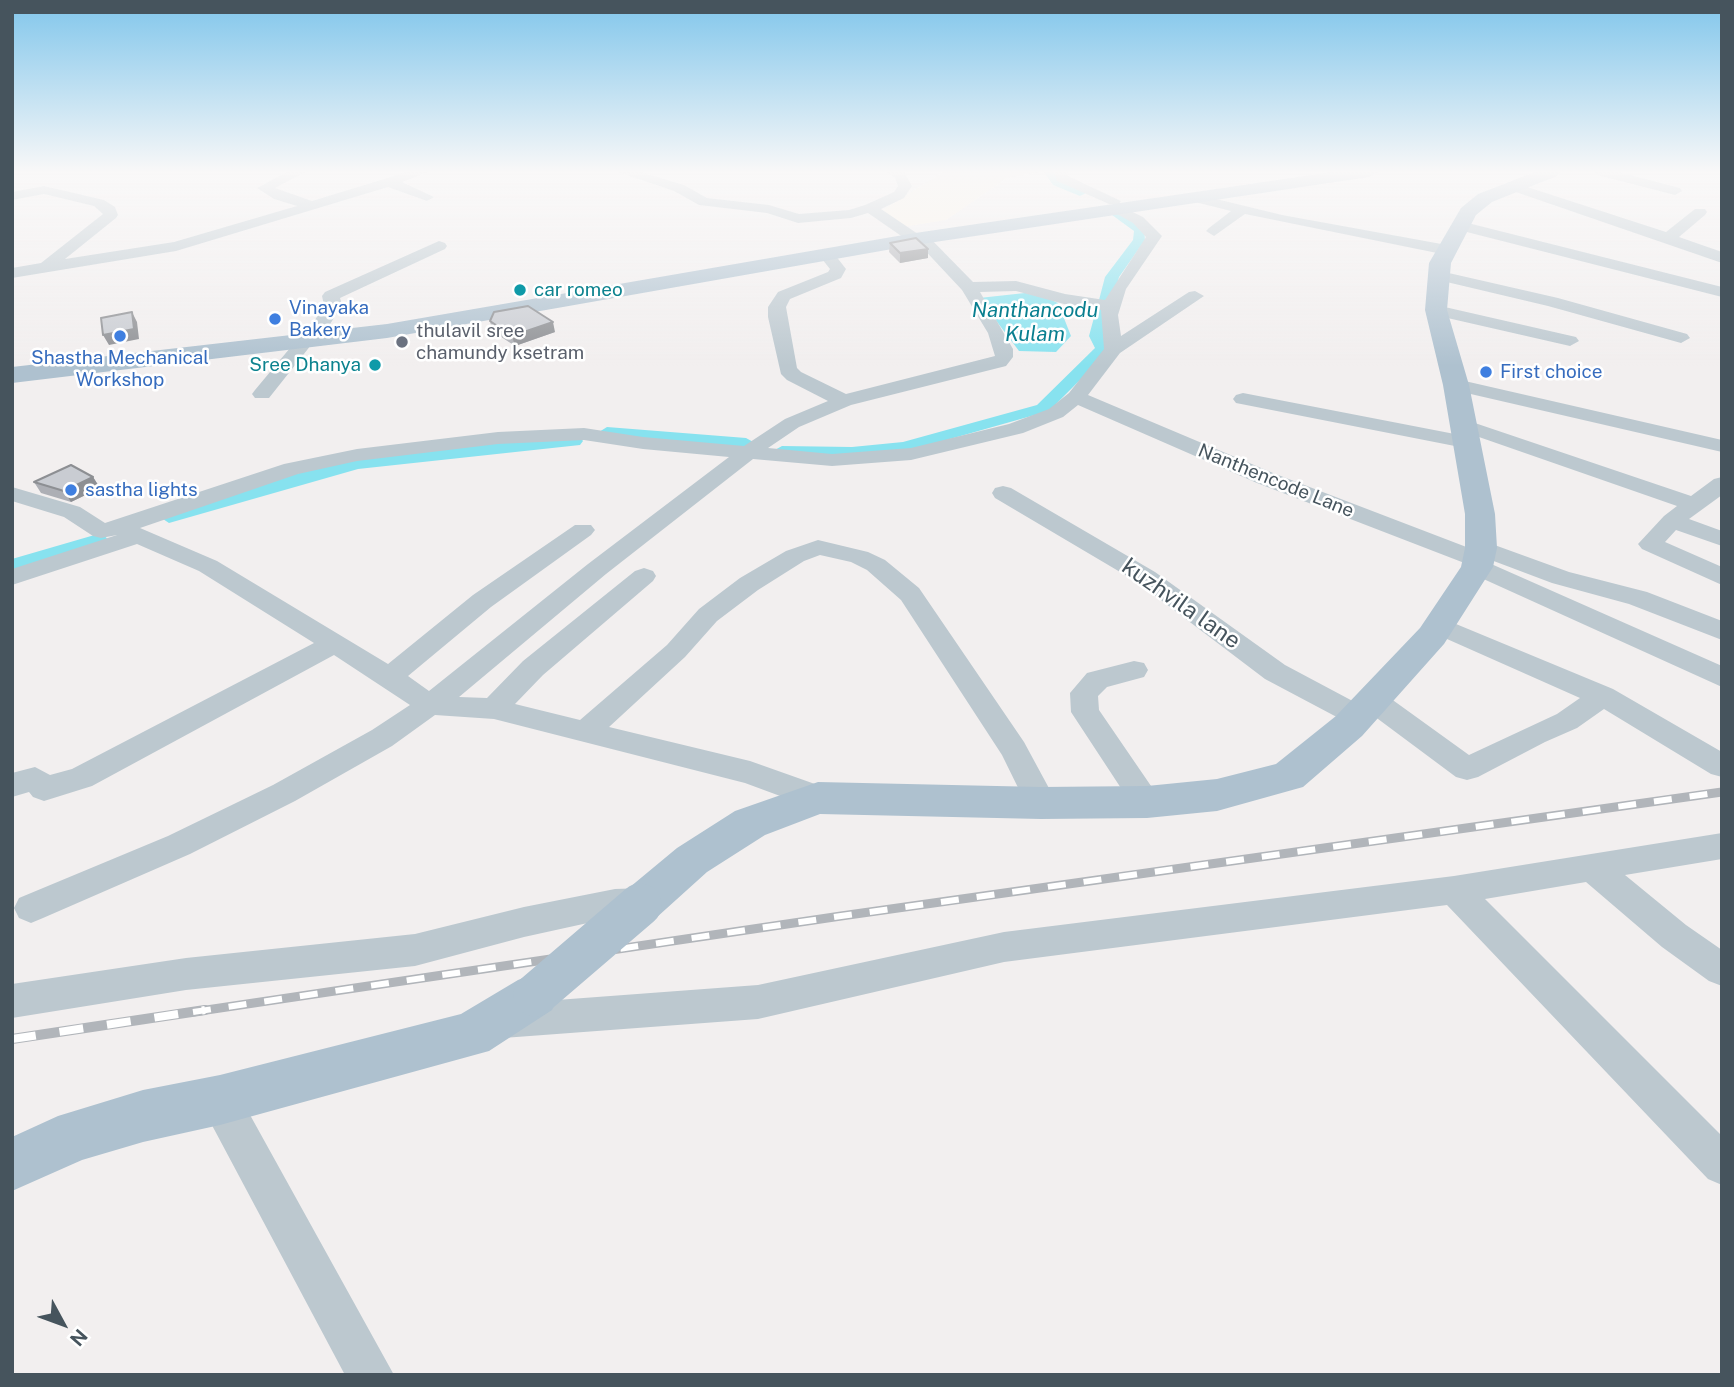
<!DOCTYPE html>
<html>
<head>
<meta charset="utf-8">
<style>
	body { margin:0 }
	#map { position:relative; width:1734px; height:1387px; overflow:hidden; background:#f2efef; font-family:"Public Sans",sans-serif }
	canvas { display:block }
	.frame { position:absolute; inset:0; border:14px solid #46545d; pointer-events:none }
	.north { position:absolute; left:28px; top:1289px; width:70px; height:70px; -webkit-text-stroke:5px #fff; paint-order:stroke; rotate:131deg; font-size:19px; font-weight:700; line-height:28px; text-align:center; color:#46545d }
	.north::after { content:''; display:block; margin:auto; width:24px; height:32px; background:#46545d; clip-path:polygon(50% 0,100% 100%,50% 72%,0 100%) }
</style>
</head>
<body>
<div id="map">
<canvas width="1734" height="1387"></canvas>
<div class="frame"></div>
<div class="north">N</div>
</div>
<script>
const g = document.querySelector('canvas').getContext('2d');
g.lineJoin = 'round';
function fill(path, color) { g.fillStyle = color; g.fill(path, 'evenodd'); }
const poly = rows => new Path2D(rows.map(r => 'M' + r).join(''));
function trace(path, color, width, dash) { g.strokeStyle = color; g.lineWidth = width; g.lineCap = dash ? 'butt' : 'round'; g.setLineDash(dash || []); g.stroke(path); }
function label(font, color, halo, rows, align = 'center') {
  g.font = font + ' "Public Sans",sans-serif'; g.lineWidth = 5; g.setLineDash([]); g.textBaseline = 'middle'; g.strokeStyle = halo; g.fillStyle = color; for (const [text, x, y, turn = 0] of rows) {
    g.save(); g.translate(x, y); g.rotate((+turn || 0) * Math.PI / 180); g.textAlign = isNaN(turn) ? turn : align; if (halo) g.strokeText(text, 0, 0); g.fillText(text, 0, 0); g.restore();
  }
}
fill(poly([
	[943,172,1039,172,1007,178,946,220,903,227,883,210]
]), '#fdf5e8');
fill(poly([
	[1034,292,1058,303,1071,336,1056,352,1019,351,979,298]
]), '#87e2ef');
fill(poly([
	[1044,172,1056,172,1061,181,1086,193,1080,196,1053,185,1044,172],
	[1116,208,1144,227,1145,240,1119,277,1113,300,1106,304,1099,300,1105,277,1133,240,1134,231,1112,215,1110,212,1116,208],
	[1103,306,1110,310,1103,336,1111,349,1049,411,904,452,852,457,782,456,773,451,782,446,852,447,903,442,1037,405,1095,348,1089,336,1096,310,1103,306],
	[607,427,746,438,755,443,746,448,601,436,599,432,607,427],
	[574,436,580,437,583,441,580,445,358,469,169,523,160,517,162,513,287,476,358,459,505,441,574,436],
	[98,534,105,536,108,540,105,544,12,572,12,559,98,534]
]), '#87e2ef');
fill(poly([
	[287,172,305,172,275,188,312,201,407,172,428,172,402,182,434,197,427,201,388,187,176,251,12,278,12,268,41,263,103,214,94,206,44,194,12,200,12,192,44,186,104,200,115,207,118,215,116,218,65,259,174,242,297,206,274,199,257,188,287,172],
	[618,172,640,172,684,185,707,198,769,205,799,214,849,210,865,205,894,192,898,186,895,178,887,172,904,172,912,186,904,198,881,209,918,234,927,235,973,282,1016,281,1065,294,1105,300,1146,237,1133,223,1110,210,1117,206,1122,207,1143,217,1162,236,1126,289,1118,315,1121,336,1189,292,1195,291,1204,296,1120,353,1088,395,1273,473,1469,548,1473,543,1481,541,1489,543,1569,572,1647,592,1722,621,1722,640,1629,604,1552,583,1491,560,1489,563,1722,666,1722,687,1468,572,1465,567,1467,564,1257,483,1078,405,1063,417,1023,433,911,460,832,466,753,459,606,574,459,697,487,698,523,661,635,571,644,568,653,571,656,576,653,581,543,675,515,704,580,720,667,645,699,609,740,578,786,551,818,540,868,552,885,560,919,588,1024,742,1057,803,1052,812,1041,815,1030,812,1002,755,901,600,867,570,851,562,820,555,804,561,758,590,717,621,685,657,609,727,750,761,829,789,833,798,829,807,818,810,745,783,494,719,435,715,392,746,295,801,190,854,43,918,31,923,19,918,14,908,19,898,168,836,273,785,372,730,410,705,334,655,92,786,44,801,33,797,29,792,12,797,12,773,35,767,50,775,72,769,314,643,199,571,137,544,12,585,12,569,117,535,101,538,93,536,64,517,12,501,12,487,80,507,105,523,284,464,357,449,498,432,584,428,643,437,744,446,785,419,828,401,787,380,781,374,768,317,768,307,778,292,828,272,830,269,818,254,826,249,832,251,846,269,841,278,790,299,786,307,797,368,801,372,846,394,995,356,988,333,962,290,918,243,910,242,868,213,851,218,798,223,767,213,699,205,674,191,618,172],
	[1016,291,1064,304,1101,310,1104,349,1069,393,1049,409,1009,424,911,448,832,454,768,448,799,427,851,405,1006,366,1013,357,1013,349,980,292,1016,291],
	[584,440,643,449,729,457,588,564,429,691,408,676,491,607,591,535,595,530,591,525,575,525,473,595,388,664,217,561,140,528,298,474,357,461,498,444,584,440],
	[1054,172,1068,172,1068,176,1121,201,1119,204,1109,204,1057,181,1054,172],
	[1595,172,1618,172,1680,188,1682,191,1675,195,1597,175,1595,172],
	[1512,182,1666,232,1695,209,1705,209,1707,212,1705,215,1679,237,1722,252,1722,263,1507,189,1505,186,1512,182],
	[1196,194,1282,215,1447,245,1455,250,1447,255,1245,214,1214,236,1206,231,1209,228,1231,211,1191,201,1191,195,1196,194],
	[1460,221,1722,287,1722,297,1455,229,1452,226,1455,223,1460,221],
	[439,241,445,243,447,246,445,249,340,298,342,305,327,329,315,329,312,325,324,305,322,296,325,292,439,241],
	[1440,271,1558,298,1687,334,1690,338,1681,343,1548,306,1434,279,1432,276,1440,271],
	[1436,305,1576,337,1579,341,1570,346,1430,314,1427,310,1430,306,1436,305],
	[306,335,315,340,269,398,255,398,252,394,255,390,300,336,306,335],
	[1456,379,1722,440,1722,452,1449,389,1446,385,1449,381,1456,379],
	[1243,393,1465,436,1472,438,1476,442,1472,446,1465,448,1236,403,1233,399,1236,395,1243,393],
	[1463,419,1691,496,1714,479,1722,477,1722,495,1689,519,1722,531,1722,546,1676,530,1665,542,1722,567,1722,585,1642,549,1638,544,1664,516,1677,506,1456,429,1453,425,1456,421,1463,419],
	[1003,486,1011,488,1155,572,1285,665,1362,706,1359,700,1363,693,1373,690,1383,693,1469,755,1557,714,1580,698,1447,639,1443,633,1447,627,1456,624,1613,689,1722,752,1722,777,1711,774,1604,709,1577,728,1545,742,1478,777,1467,780,1456,777,1370,713,1372,716,1368,723,1358,726,1348,723,1265,679,1137,582,995,498,992,493,995,488,1003,486],
	[1134,661,1144,663,1148,670,1144,677,1107,687,1098,696,1099,710,1162,802,1158,811,1147,814,1136,811,1071,712,1070,693,1087,673,1134,661],
	[1722,833,1722,859,1625,875,1686,925,1722,950,1722,986,1709,981,1662,947,1586,882,1485,899,1722,1136,1722,1185,1708,1179,1447,905,1004,962,758,1019,503,1038,490,1033,484,1021,490,1009,503,1004,758,985,1004,932,1454,876,1722,833],
	[644,888,656,892,661,902,656,912,644,916,615,917,524,937,415,966,186,990,12,1018,12,984,186,958,415,934,524,907,615,889,644,888],
	[220,1081,234,1086,394,1375,345,1375,206,1114,200,1100,206,1086,220,1081]
]), '#bcc8cf');
fill(poly([
	[1332,172,1378,172,1369,177,915,245,387,338,12,383,12,367,387,324,915,233,1332,172],
	[1535,172,1560,172,1557,176,1492,202,1476,215,1451,263,1447,310,1469,385,1495,514,1497,548,1493,567,1444,644,1362,736,1303,787,1217,811,1147,818,1041,819,820,814,765,835,707,872,656,918,640,924,624,918,618,905,624,892,677,848,735,811,818,782,1041,787,1147,786,1217,779,1276,764,1336,716,1420,628,1461,567,1465,548,1465,514,1443,385,1425,310,1429,263,1461,208,1478,194,1535,172],
	[535,973,552,980,559,995,552,1010,489,1051,220,1125,143,1142,82,1160,12,1191,12,1137,58,1116,143,1090,220,1075,461,1014,518,980,535,973]
]), '#aec1cf');
const railFar1 = poly([
	[193,1012,841,916,1722,792]
]);
const rail = poly([
	[12,1039,205,1010]
]);
trace(railFar1, '#b1b5ba', 9);
trace(rail, '#b1b5ba', 10);
trace(railFar1, '#fff', 6, [18]);
trace(rail, '#fff', 8, [24]);
trace(poly([
	[535,995,640,905]
]), '#aec1cf', 43);
fill(poly([
	[890,243,928,249,928,258,900,263,889,252],
	[490,321,555,332,515,346,492,331],
	[93,477,100,488,71,502,41,493,34,482]
]), '#adafb5');
fill(poly([
	[928,249,928,258,900,263,900,253],
	[132,312,137,322,139,339,109,345,103,335],
	[553,322,555,332,515,346,512,336],
	[93,477,100,488,71,502,64,491]
]), '#8d8f93');
const building = poly([
	[916,238,928,249,900,253,890,243,916,238],
	[528,306,553,322,512,336,490,321,494,312,528,306],
	[132,312,134,329,103,335,101,318,132,312],
	[71,465,93,477,64,491,34,482,71,465]
]);
fill(building, '#c9ccd2');
trace(building, '#8d8f93', 2);
const sky = g.createLinearGradient(0, 0, 0, 366);
sky.addColorStop(0, '#81c6eb');
sky.addColorStop(0.47, '#f9f8f8');
sky.addColorStop(1, '#f9f8f800');
g.fillStyle = sky;
g.fillRect(0, 0, 1734, 366);
for (const [x, y, r, color] of [
	[520,290,7,"#0f9aa8"],
	[275,319,7,"#3f7fe0"],
	[120,336,7,"#3f7fe0"],
	[402,342,7,"#6b7280"],
	[375,365,7,"#0f9aa8"],
	[1486,372,7,"#3f7fe0"],
	[71,490,7,"#3f7fe0"]
]) { const dot = new Path2D(); dot.arc(x, y, r, 0, 2 * Math.PI); g.fillStyle = color; g.fill(dot); trace(dot, '#fff', 2.5); }
label('19px', '#0d838f', '#fff', [
	["car romeo",534,290],
	["Sree Dhanya",361,365,"right"]
], 'left');
label('19px', '#366cbe', '#fff', [
	["Vinayaka",289,308],
	["Bakery",289,330],
	["Shastha Mechanical",120,358,"center"],
	["Workshop",120,380,"center"],
	["First choice",1500,372],
	["sastha lights",85,490]
], 'left');
label('19px', '#5b616d', '#fff', [
	["thulavil sree",416,331],
	["chamundy ksetram",416,353]
], 'left');
label('19px', '#46545d', '#fff', [
	["Nanthencode Lane",1276,481,22]
]);
label('italic 21px', '#097f90', '#fff', [
	["Nanthancodu",1035,311],
	["Kulam",1035,335]
]);
label('23px', '#46545d', '#fff', [
	["kuzhvila lane",1181,604,35]
]);
</script>
</body>
</html>
